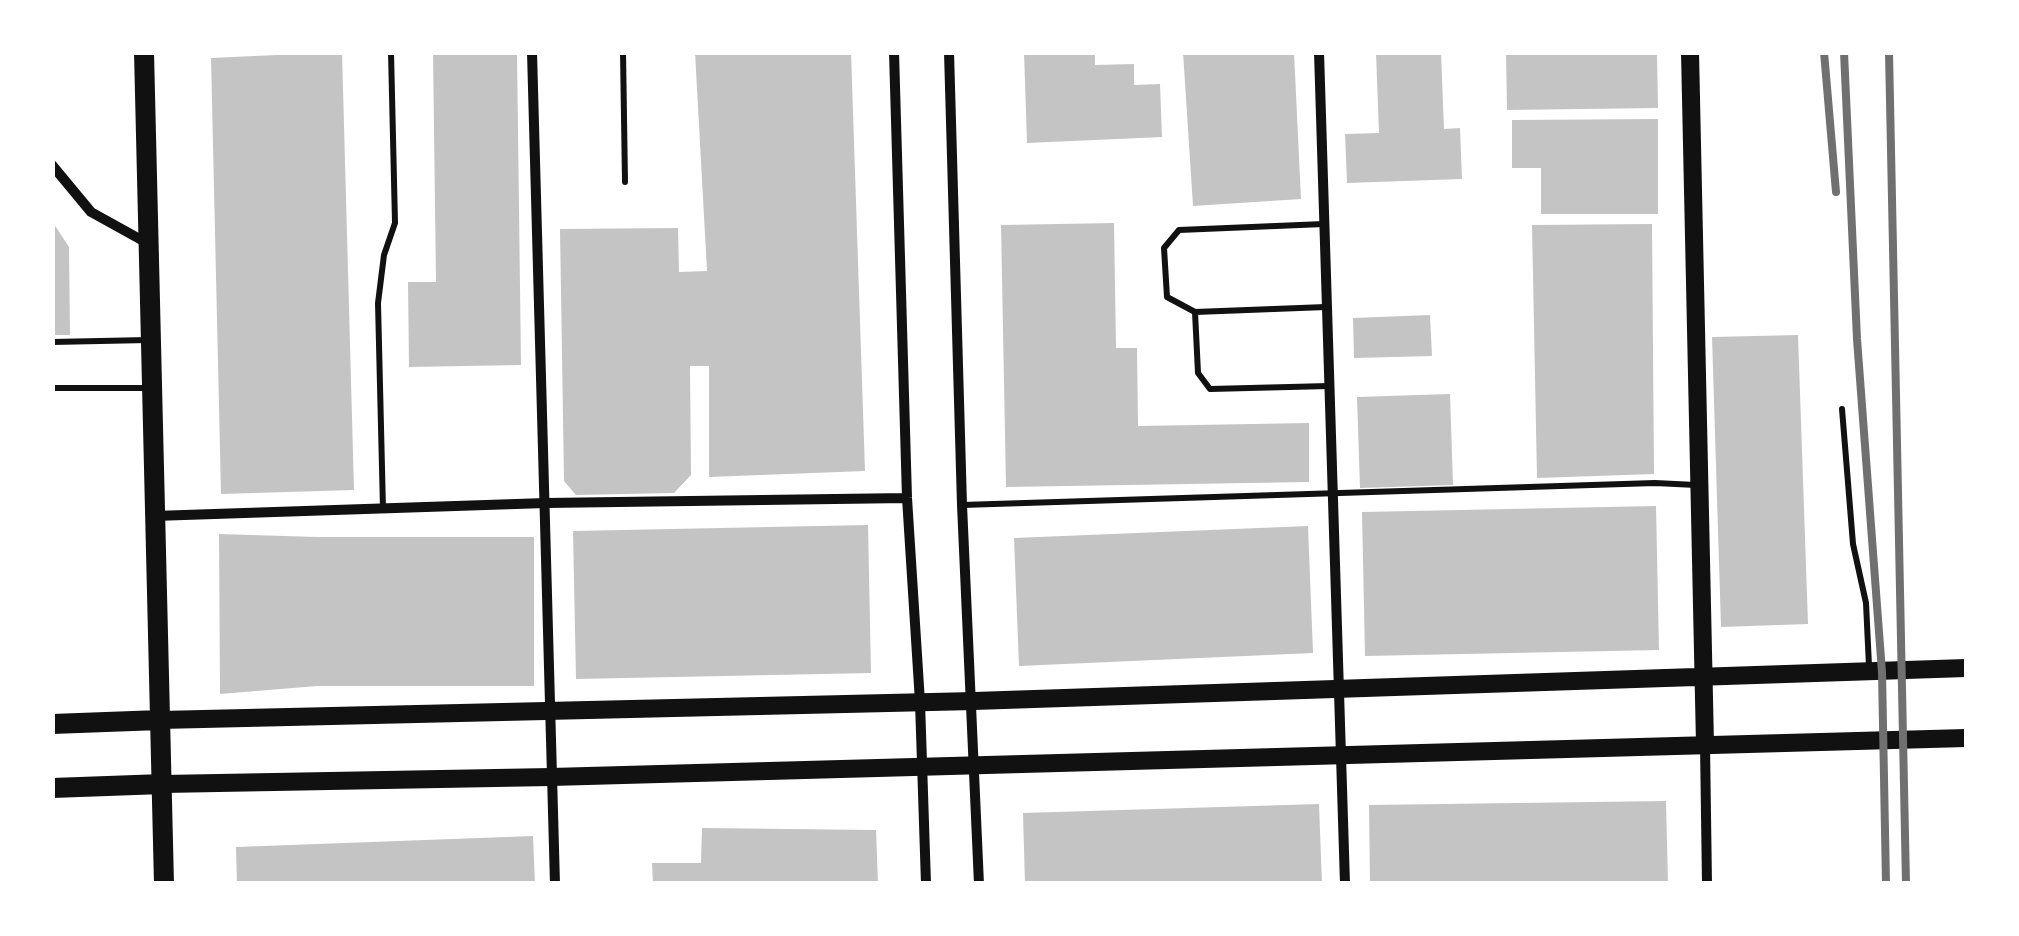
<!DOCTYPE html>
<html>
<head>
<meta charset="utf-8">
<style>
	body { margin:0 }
	#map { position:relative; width:2019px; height:936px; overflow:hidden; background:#fff; font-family:"Source Sans 3",sans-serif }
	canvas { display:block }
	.frame { position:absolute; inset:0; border:55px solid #fff; pointer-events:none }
</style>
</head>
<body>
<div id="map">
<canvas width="2019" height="936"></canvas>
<div class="frame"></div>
</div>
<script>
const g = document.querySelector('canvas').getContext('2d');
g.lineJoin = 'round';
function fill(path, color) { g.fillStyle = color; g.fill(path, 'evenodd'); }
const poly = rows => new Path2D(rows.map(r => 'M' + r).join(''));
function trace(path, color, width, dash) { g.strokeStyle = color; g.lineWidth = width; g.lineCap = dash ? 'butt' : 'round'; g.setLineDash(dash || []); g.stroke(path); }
fill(poly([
	[342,52,354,490,221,494,211,58],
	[433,52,517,52,521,365,409,367,408,282,436,282],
	[695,52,851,52,865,471,709,477,709,366,690,366,691,475,674,493,576,495,564,481,560,229,678,228,679,272,707,271],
	[1024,52,1095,52,1095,65,1134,64,1134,85,1160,84,1162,137,1027,143],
	[1183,52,1294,52,1301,199,1193,206],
	[1376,52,1441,52,1444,129,1460,128,1462,179,1347,183,1345,134,1379,133],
	[1506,52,1657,52,1658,108,1507,110],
	[1658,119,1658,214,1541,214,1541,168,1512,168,1512,120],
	[52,221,69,247,70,335,52,335],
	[1114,223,1116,348,1137,348,1138,426,1309,423,1309,482,1006,487,1001,225],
	[1652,224,1654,474,1537,478,1532,225],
	[1430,315,1432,356,1354,358,1353,318],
	[1798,335,1808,624,1721,627,1712,337],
	[1450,394,1453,485,1360,488,1357,397],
	[1656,506,1659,650,1365,656,1362,512],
	[868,525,871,673,576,679,573,531],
	[1308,526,1313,653,1019,666,1014,538],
	[219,534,317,537,534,537,534,686,317,686,220,694],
	[1666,801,1668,884,1370,884,1369,805],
	[1319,804,1322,884,1025,884,1023,813],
	[702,828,876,830,878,884,653,884,652,863,701,863],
	[533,836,535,884,237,884,236,847]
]), '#c4c4c4');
trace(poly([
	[623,52,625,182],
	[1324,224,1179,230,1164,248,1167,297,1195,312,1198,373,1210,389,1329,386],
	[1195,312,1326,307],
	[52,342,148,340],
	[52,388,146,388],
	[1842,409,1853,544,1866,603,1869,666],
	[962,505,1655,483,1696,485],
	[383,509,378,303,384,255,395,223,391,52]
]), '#111', 6);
trace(poly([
	[532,52,555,884],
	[894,52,907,498,920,702,926,884],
	[949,52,962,505,979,884],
	[1319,52,1345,884],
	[52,165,91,212,147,243],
	[154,516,546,503,907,498],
	[1705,745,1707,884]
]), '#111', 10);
trace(poly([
	[1690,52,1705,744],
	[160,720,974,701,1966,668],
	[163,784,551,777,1966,738]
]), '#111', 18);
trace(poly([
	[144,52,164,884],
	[52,724,160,720],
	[52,788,163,784]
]), '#111', 20);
trace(poly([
	[1824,52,1836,192],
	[1844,52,1857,339,1882,672,1886,884],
	[1889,52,1906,884]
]), '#707070', 8);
</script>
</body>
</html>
